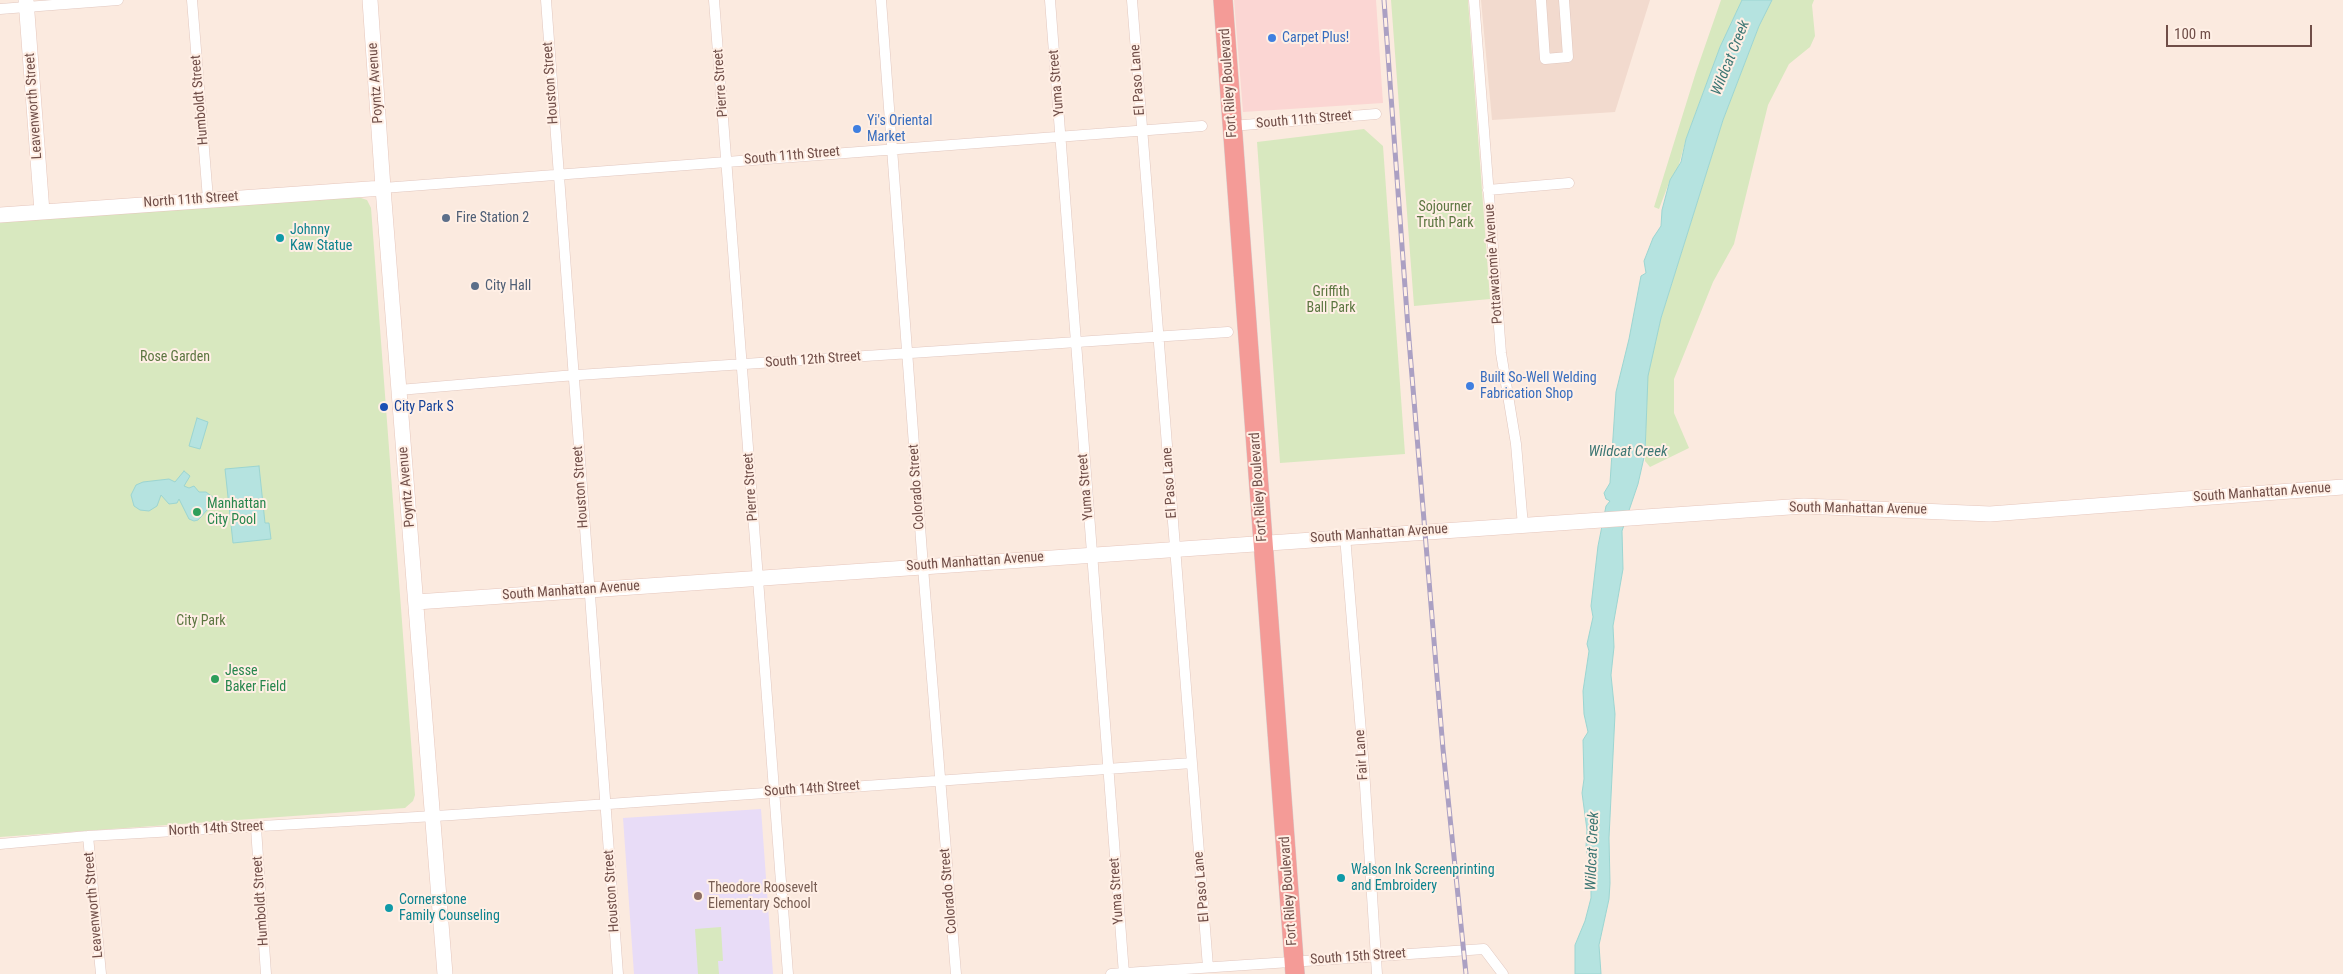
<!DOCTYPE html>
<html>
<head>
<meta charset="utf-8">
<style>
	body { margin:0 }
	#map { position:relative; width:2343px; height:974px; overflow:hidden; background:#fbeadf; font-family:"Roboto Condensed",sans-serif }
	canvas { display:block }
	.scale { position:absolute; left:2166px; top:25px; width:146px; height:22px; box-sizing:border-box; border:2px solid #704e48; border-top:0; padding-left:6px; font-size:15px; line-height:18px; white-space:nowrap; color:#704e48; -webkit-text-stroke:4px #ffefe5; paint-order:stroke }
</style>
</head>
<body>
<div id="map">
<canvas width="2343" height="974"></canvas>
<div class="scale">100 m</div>
</div>
<script>
const g = document.querySelector('canvas').getContext('2d');
g.lineJoin = 'round';
function fill(path, color) { g.fillStyle = color; g.fill(path, 'evenodd'); }
const poly = rows => new Path2D(rows.map(r => 'M' + r).join(''));
function trace(path, color, width, dash) { g.strokeStyle = color; g.lineWidth = width; g.lineCap = dash ? 'butt' : 'round'; g.setLineDash(dash || []); g.stroke(path); }
function label(font, color, halo, rows, align = 'center') {
  g.font = font + ' "Roboto Condensed",sans-serif'; g.lineWidth = 4; g.setLineDash([]); g.textBaseline = 'middle'; g.strokeStyle = halo; g.fillStyle = color; for (const [text, x, y, turn = 0] of rows) {
    g.save(); g.translate(x, y); g.rotate((+turn || 0) * Math.PI / 180); g.textAlign = isNaN(turn) ? turn : align; if (halo) g.strokeText(text, 0, 0); g.fillText(text, 0, 0); g.restore();
  }
}
fill(poly([
	[1481,0,1650,0,1615,112,1492,120]
]), '#f2dace');
fill(poly([
	[1234,0,1376,0,1383,103,1243,112]
]), '#fbd6d3');
fill(poly([
	[761,809,773,974,634,974,623,818]
]), '#e8dcf7');
fill(poly([
	[1391,0,1468,0,1490,299,1414,306],
	[1721,0,1742,0,1720,47,1686,139,1678,168,1670,180,1659,209,1654,207,1696,72],
	[1772,0,1814,0,1812,5,1815,36,1810,47,1789,64,1768,105,1734,244,1713,282,1674,379,1674,413,1689,448,1650,467,1645,461,1647,376,1661,318,1723,120,1759,26],
	[1364,129,1383,146,1405,454,1280,463,1257,142],
	[355,196,367,200,371,208,415,795,413,801,405,808,0,837,0,221],
	[721,927,723,961,718,961,719,974,698,974,695,929]
]), '#d8e8bf');
const water = poly([
	[1742,0,1772,0,1759,26,1723,120,1661,318,1648,376,1645,453,1638,484,1622,531,1623,569,1613,626,1614,647,1611,675,1615,714,1609,838,1610,883,1609,899,1599,945,1601,974,1575,974,1575,945,1585,921,1591,898,1591,874,1586,847,1587,830,1582,793,1584,779,1583,740,1588,732,1584,714,1583,691,1589,651,1587,644,1593,617,1591,606,1598,546,1606,506,1610,501,1606,499,1604,493,1610,483,1616,392,1629,339,1641,276,1646,273,1644,261,1653,238,1661,226,1662,210,1670,180,1681,162,1686,139,1720,47,1742,0],
	[197,418,208,422,200,449,189,446,197,418],
	[259,466,265,523,269,523,271,539,233,543,225,469,259,466],
	[184,471,190,476,184,486,189,488,194,486,199,492,206,492,214,498,208,509,198,520,194,521,189,519,179,499,177,503,169,504,161,495,157,506,149,511,140,510,134,506,131,495,136,485,143,482,169,479,175,482,184,471]
]);
fill(water, '#b5e3e0');
trace(water, '#9cd5d1', 1);
const street = poly([
	[192,0,208,199],
	[546,0,618,974],
	[714,0,788,974],
	[881,0,924,580,956,974],
	[1050,0,1124,974],
	[1132,0,1208,967],
	[1474,0,1501,353,1516,444,1523,526],
	[1541,0,1545,59,1568,57,1564,0],
	[0,9,118,0],
	[1232,126,1376,114],
	[383,188,1202,126],
	[1488,190,1569,183],
	[399,390,563,376,1228,332],
	[1345,536,1364,769,1377,974],
	[256,828,266,974],
	[88,836,101,974],
	[0,844,88,836,452,815,1192,763],
	[1111,974,1484,949,1503,974]
]);
const secondary = poly([
	[26,0,42,212],
	[370,0,383,188,445,974],
	[0,215,383,188],
	[416,602,1804,506,1990,514,2343,487]
]);
const highway = poly([
	[1223,0,1295,974]
]);
trace(street, '#e1c7bf', 11);
trace(secondary, '#e5c6bc', 16);
trace(highway, '#d7cdcc', 20);
trace(street, '#fff', 10);
trace(secondary, '#fff', 15);
trace(highway, '#f49b97', 19);
const rail = poly([
	[1384,0,1408,328,1443,749,1466,974]
]);
trace(rail, '#aba0c3', 5);
trace(rail, '#ffefe5', 3, [9]);
for (const [x, y, r, color] of [
	[1272,38,5,"#3f7fe0"],
	[857,129,5,"#3f7fe0"],
	[446,218,5,"#5c6f8a"],
	[280,238,5,"#0f9aa8"],
	[475,286,5,"#5c6f8a"],
	[1470,386,5,"#3f7fe0"],
	[384,407,5,"#1a4fb4"],
	[197,512,5,"#2e9e5b"],
	[215,679,5,"#2e9e5b"],
	[1341,878,5,"#0f9aa8"],
	[698,896,5,"#8d6e63"],
	[389,908,5,"#0f9aa8"]
]) { const dot = new Path2D(); dot.arc(x, y, r, 0, 2 * Math.PI); g.fillStyle = color; g.fill(dot); trace(dot, '#ffefe5', 2); }
label('14px', '#366cbe', '#ffefe5', [
	["Carpet Plus!",1282,38],
	["Yi's Oriental",867,121],
	["Market",867,137],
	["Built So-Well Welding",1480,378],
	["Fabrication Shop",1480,394]
], 'left');
label('14px', '#704e48', '#ffefe5', [
	["El Paso Lane",1138,80,-94],
	["Poyntz Avenue",376,83,-94],
	["Houston Street",551,83,-94],
	["Pierre Street",721,83,-94],
	["Yuma Street",1057,83,-95],
	["Fort Riley Boulevard",1229,83,-94],
	["Humboldt Street",200,100,-95],
	["Leavenworth Street",34,106,-94],
	["South 11th Street",1304,120,-5],
	["South 11th Street",792,156,-5],
	["North 11th Street",191,200,-4],
	["Pottawatomie Avenue",1494,264,-94],
	["South 12th Street",813,360,-4],
	["El Paso Lane",1170,483,-94],
	["Poyntz Avenue",407,487,-95],
	["Houston Street",581,487,-94],
	["Pierre Street",751,487,-94],
	["Colorado Street",917,487,-94],
	["Yuma Street",1086,487,-95],
	["Fort Riley Boulevard",1259,487,-94],
	["South Manhattan Avenue",2262,493,-4],
	["South Manhattan Avenue",1858,509,1],
	["South Manhattan Avenue",1379,534,-4],
	["South Manhattan Avenue",975,562,-4],
	["South Manhattan Avenue",571,591,-4],
	["Fair Lane",1362,755,-94],
	["South 14th Street",812,789,-4],
	["North 14th Street",216,829,-3],
	["El Paso Lane",1202,887,-95],
	["Houston Street",612,891,-94],
	["Colorado Street",949,891,-95],
	["Yuma Street",1117,891,-94],
	["Fort Riley Boulevard",1289,891,-94],
	["Humboldt Street",261,901,-94],
	["Leavenworth Street",94,905,-95],
	["South 15th Street",1358,957,-4]
]);
label('14px', '#5c7641', '#ffefe5', [
	["Sojourner",1445,207],
	["Truth Park",1445,223],
	["Griffith",1331,292],
	["Ball Park",1331,308],
	["Rose Garden",175,357],
	["City Park",201,621]
]);
label('14px', '#4e5e75', '#ffefe5', [
	["Fire Station 2",456,218],
	["City Hall",485,286]
], 'left');
label('14px', '#0d838f', '#ffefe5', [
	["Johnny",290,230],
	["Kaw Statue",290,246],
	["Walson Ink Screenprinting",1351,870],
	["and Embroidery",1351,886],
	["Cornerstone",399,900],
	["Family Counseling",399,916]
], 'left');
label('14px', '#164399', '#ffefe5', [
	["City Park S",394,407]
], 'left');
label('14px', '#27864d', '#ffefe5', [
	["Manhattan",207,504],
	["City Pool",207,520],
	["Jesse",225,671],
	["Baker Field",225,687]
], 'left');
label('14px', '#785e54', '#ffefe5', [
	["Theodore Roosevelt",708,888],
	["Elementary School",708,904]
], 'left');
label('italic 15px', '#3c7673', '#ffefe5', [
	["Wildcat Creek",1731,58,-68],
	["Wildcat Creek",1628,452],
	["Wildcat Creek",1593,851,-88]
]);
</script>
</body>
</html>
